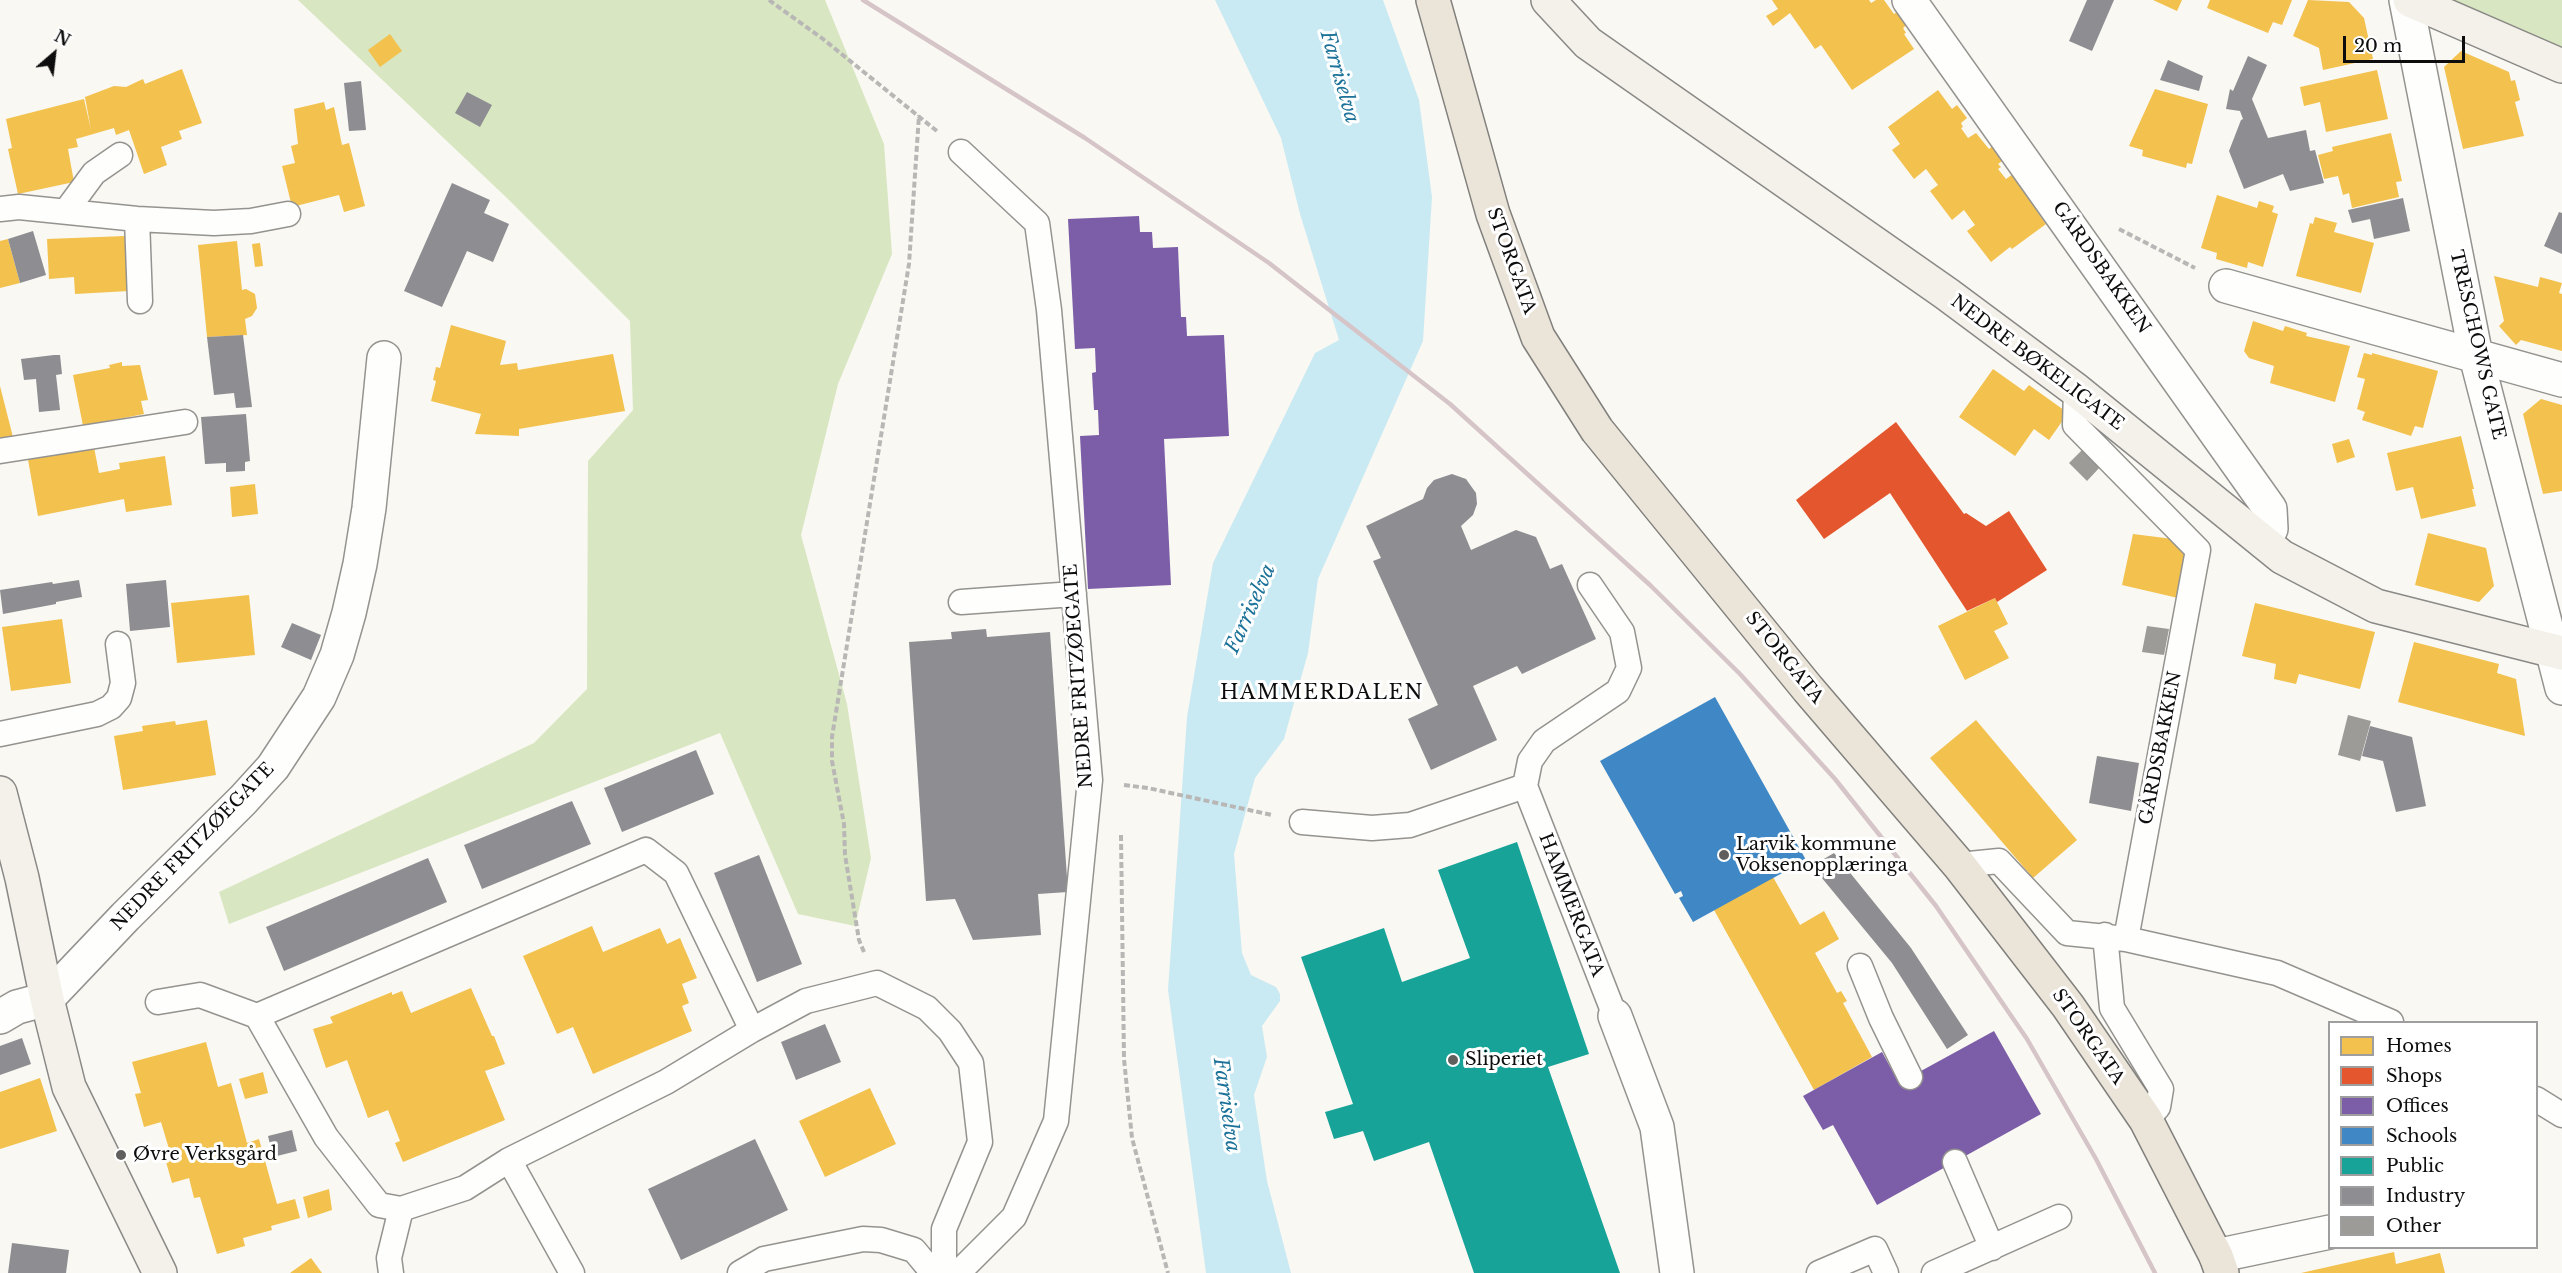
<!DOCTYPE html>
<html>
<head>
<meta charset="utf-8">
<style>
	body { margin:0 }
	#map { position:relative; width:2562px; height:1273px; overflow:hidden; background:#faf8f2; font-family:"Libre Baskerville",serif }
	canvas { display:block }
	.legend { position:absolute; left:2328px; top:1021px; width:210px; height:228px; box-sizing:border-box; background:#fff; border:2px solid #9e9e9e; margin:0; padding:8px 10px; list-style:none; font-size:18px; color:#0d0d0d }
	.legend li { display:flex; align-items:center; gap:12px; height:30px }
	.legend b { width:30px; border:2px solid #9e9e9e }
	.north { position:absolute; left:24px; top:24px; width:60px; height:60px; -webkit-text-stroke:4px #fff; paint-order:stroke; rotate:28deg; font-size:16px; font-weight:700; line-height:24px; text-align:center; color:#0d0d0d }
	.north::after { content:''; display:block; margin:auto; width:21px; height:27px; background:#0d0d0d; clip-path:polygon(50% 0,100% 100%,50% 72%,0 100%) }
	.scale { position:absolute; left:2343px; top:36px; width:122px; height:27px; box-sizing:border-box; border:3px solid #0d0d0d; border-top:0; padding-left:8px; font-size:18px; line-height:21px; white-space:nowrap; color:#0d0d0d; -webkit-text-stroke:4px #fff; paint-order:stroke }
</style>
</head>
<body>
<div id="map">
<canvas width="2562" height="1273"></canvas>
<ul class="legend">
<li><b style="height:16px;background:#f2c14e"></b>Homes</li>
<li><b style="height:16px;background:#e4572e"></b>Shops</li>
<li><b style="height:16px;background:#7b5ea7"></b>Offices</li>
<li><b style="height:16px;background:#3f88c5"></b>Schools</li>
<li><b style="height:16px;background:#17a398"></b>Public</li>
<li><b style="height:16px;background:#8d8d92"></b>Industry</li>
<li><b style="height:16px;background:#9d9b98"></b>Other</li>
</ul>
<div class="north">N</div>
<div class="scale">20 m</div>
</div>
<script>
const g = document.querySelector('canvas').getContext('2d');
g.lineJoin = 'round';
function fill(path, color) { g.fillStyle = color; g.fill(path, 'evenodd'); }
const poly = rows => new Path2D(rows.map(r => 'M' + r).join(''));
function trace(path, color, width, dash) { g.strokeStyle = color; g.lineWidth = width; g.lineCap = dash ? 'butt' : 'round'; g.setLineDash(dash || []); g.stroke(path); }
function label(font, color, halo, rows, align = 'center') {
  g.font = font + ' "Libre Baskerville",serif'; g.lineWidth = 6; g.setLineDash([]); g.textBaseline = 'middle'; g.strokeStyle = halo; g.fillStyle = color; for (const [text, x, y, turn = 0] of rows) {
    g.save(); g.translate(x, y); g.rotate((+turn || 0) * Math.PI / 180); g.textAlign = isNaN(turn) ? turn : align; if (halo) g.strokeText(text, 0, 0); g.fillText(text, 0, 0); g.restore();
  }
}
fill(poly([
	[298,0,825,0,884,144,892,254,838,384,801,535,847,704,871,858,855,926,798,914,720,733,229,924,219,892,534,743,587,689,588,461,633,410,630,321,508,199],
	[2410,0,2562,0,2562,66]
]), '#d8e6c1');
fill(poly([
	[1215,0,1383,0,1419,100,1432,197,1423,341,1318,579,1308,653,1284,739,1255,778,1234,854,1242,953,1251,975,1276,987,1280,994,1280,1001,1262,1026,1267,1057,1254,1095,1267,1181,1291,1273,1206,1273,1168,990,1187,717,1213,563,1315,353,1339,340,1300,214,1281,138]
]), '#caeaf3');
fill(poly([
	[1772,0,1869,0,1871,3,1876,0,1884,0,1894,14,1900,10,1909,23,1903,28,1906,33,1904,34,1914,49,1852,90,1821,45,1815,49,1790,13,1773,26,1766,16,1778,9],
	[2153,0,2182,0,2177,11],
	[2210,0,2292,0,2282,25,2273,22,2268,33,2207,8],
	[2308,0,2349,2,2364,18,2373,59,2323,70,2319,48,2293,36],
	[390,34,402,51,380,67,368,50],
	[2461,51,2509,72,2511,81,2515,80,2520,100,2515,102,2524,136,2463,149,2444,67],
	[182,69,202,123,179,131,182,139,161,147,167,165,144,174,129,130,116,135,114,128,76,139,78,147,68,149,74,182,18,194,8,149,12,148,6,119,84,99,91,130,85,97,114,86,126,87,143,79,145,84],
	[2377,70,2388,119,2326,132,2320,102,2304,106,2300,87],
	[2155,89,2208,104,2192,164,2187,163,2186,168,2142,156,2143,150,2129,146],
	[1938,90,1952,109,1957,105,1967,118,1961,123,1963,127,1961,128,1968,138,1976,133,1989,149,1994,145,2005,159,1998,164,2001,167,1998,169,2006,179,2013,174,2038,208,2036,210,2046,224,2012,249,2010,247,1991,262,1967,231,1975,225,1964,210,1952,220,1930,191,1938,185,1926,169,1914,179,1892,150,1900,144,1888,127],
	[324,102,326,110,334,107,342,145,349,143,365,206,344,212,339,195,292,207,282,166,295,163,291,146,298,144,294,109],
	[2391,133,2402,181,2396,182,2399,197,2352,208,2349,193,2343,195,2338,176,2324,179,2318,155,2333,151,2332,147],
	[2217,195,2257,208,2259,201,2274,206,2272,212,2278,214,2263,267,2248,262,2247,268,2216,259,2217,253,2201,248],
	[2315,217,2337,223,2334,232,2374,243,2361,293,2296,276,2310,223,2313,224],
	[125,236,126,247,129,247,129,291,75,294,74,277,49,279,47,239],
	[8,239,20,283,0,288,0,241],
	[237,241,242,290,246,289,255,294,257,308,252,316,245,319,247,335,207,337,198,245],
	[260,243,263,266,255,267,252,244],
	[2494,276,2538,287,2540,277,2562,283,2559,293,2562,294,2562,351,2521,340,2516,345,2499,326,2504,321],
	[2253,321,2283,331,2285,326,2307,333,2306,336,2350,346,2335,402,2270,383,2274,366,2249,358,2244,351],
	[451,325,506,341,500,365,517,363,518,370,613,354,625,411,519,429,519,436,475,434,481,414,431,401,436,381,433,380,436,367,440,368],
	[2364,353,2372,355,2372,353,2438,371,2423,428,2415,426,2411,436,2362,420,2365,412,2357,409,2365,379,2357,377],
	[122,362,122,366,140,365,148,400,141,401,144,414,83,426,73,375,110,368,109,365],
	[1993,369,2024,391,2029,385,2068,413,2049,440,2034,429,2015,456,1959,417],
	[0,386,14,441,0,444],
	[2541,399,2562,405,2562,491,2543,494,2523,414],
	[2461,436,2474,489,2472,489,2476,506,2421,519,2413,487,2396,491,2387,453],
	[2349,439,2355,457,2337,463,2332,444],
	[93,442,99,473,120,469,119,463,165,456,172,505,126,512,124,499,38,516,27,454],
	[255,484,258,514,232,517,230,487],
	[2428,533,2486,548,2494,586,2479,602,2415,585],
	[2133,534,2173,539,2188,553,2178,598,2122,585],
	[249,595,255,655,177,663,171,603],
	[1995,598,2008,624,1994,631,2009,658,1965,680,1938,626],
	[2255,603,2375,632,2360,689,2299,674,2296,684,2274,679,2276,664,2242,656],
	[62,619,71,683,11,691,2,627],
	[2414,642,2499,664,2497,673,2516,679,2525,736,2398,702],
	[207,720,216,775,123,790,114,736,143,731,142,726,175,721,176,725],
	[1976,720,2077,840,2033,878,1930,758],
	[1773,877,1800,925,1824,911,1839,939,1815,953,1837,993,1841,991,1847,1001,1843,1003,1872,1057,1814,1090,1714,910],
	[592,926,603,952,660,928,667,944,680,938,697,978,682,984,689,1003,682,1006,692,1031,593,1074,573,1027,557,1034,523,956],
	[471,988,492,1036,494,1036,505,1064,485,1071,505,1120,403,1162,395,1143,400,1141,388,1110,368,1118,347,1060,326,1068,313,1029,333,1023,330,1017,392,992,392,995,402,991,411,1013],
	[206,1042,218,1087,231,1083,247,1143,259,1139,277,1204,295,1199,300,1218,271,1226,272,1230,243,1238,245,1246,217,1254,200,1197,194,1198,189,1178,172,1183,163,1151,169,1149,161,1122,144,1127,135,1094,141,1093,132,1062],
	[263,1072,268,1093,245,1099,239,1079],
	[40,1078,57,1131,0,1149,0,1092],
	[870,1088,896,1144,825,1177,799,1121],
	[329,1189,332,1210,308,1218,303,1197],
	[2394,1252,2396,1264,2440,1253,2445,1273,2301,1273],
	[311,1258,322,1273,290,1273]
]), '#f2c14e');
fill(poly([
	[1896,422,1964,514,1966,513,1986,526,2009,511,2047,570,1997,602,1995,598,1967,611,1890,493,1824,539,1796,500]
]), '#e4572e');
fill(poly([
	[1139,216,1140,232,1152,232,1153,248,1178,247,1181,317,1186,317,1187,336,1224,335,1229,436,1164,439,1171,585,1088,589,1080,436,1099,435,1098,410,1094,410,1092,373,1096,372,1095,348,1075,349,1068,219],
	[1994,1031,2041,1114,1877,1205,1833,1125,1823,1130,1803,1096,1882,1052,1899,1083]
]), '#7b5ea7');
fill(poly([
	[1715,697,1806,860,1693,922,1679,898,1683,896,1681,891,1675,894,1600,761]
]), '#3f88c5');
fill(poly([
	[1517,842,1589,1054,1548,1067,1620,1273,1474,1273,1429,1142,1374,1161,1363,1131,1334,1139,1325,1112,1353,1104,1301,957,1384,928,1402,982,1470,958,1438,870]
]), '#17a398');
fill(poly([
	[2087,0,2114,0,2092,51,2069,41],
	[2248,56,2267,65,2252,99,2268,138,2306,130,2310,151,2315,150,2324,183,2290,191,2283,174,2244,189,2229,151,2241,120,2243,119,2240,111,2226,109,2230,89,2233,91],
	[2168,60,2203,76,2199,91,2160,80],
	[361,81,366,130,349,131,344,83],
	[467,92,492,105,480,127,455,113],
	[452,183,490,200,484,213,509,224,493,262,467,251,442,307,404,291],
	[2403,198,2410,231,2374,239,2370,219,2352,223,2348,210],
	[2559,212,2562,213,2562,254,2544,246],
	[33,231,46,275,20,283,8,239],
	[243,335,252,407,236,408,234,393,214,395,207,337],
	[54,355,60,355,62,374,56,375,60,410,39,412,36,379,24,380,21,359],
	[246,414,250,461,245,462,245,471,226,472,226,463,205,464,201,417],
	[1452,474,1466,479,1476,493,1477,504,1473,515,1461,526,1471,550,1516,530,1536,537,1550,569,1562,564,1596,639,1522,674,1517,666,1473,686,1497,740,1431,770,1408,719,1438,705,1373,561,1381,558,1366,526,1423,499,1427,488,1434,480],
	[79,580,82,597,56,602,56,604,3,614,0,590,52,582,53,584],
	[166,580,170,627,130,631,126,584],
	[292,623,321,635,311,660,281,647],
	[986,629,987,637,1050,632,1068,892,1038,894,1041,935,973,940,955,899,926,901,909,642,952,639,951,632],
	[2370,726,2412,737,2426,806,2396,812,2383,761,2362,756],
	[696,750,714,794,622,832,604,788],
	[2097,756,2139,763,2131,811,2089,803],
	[572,801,591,844,482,889,464,845],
	[1834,853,1911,948,1968,1035,1947,1049,1892,963,1812,866],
	[759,855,802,964,757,982,714,873],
	[428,858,447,902,284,971,266,927],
	[825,1024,841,1062,796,1080,781,1042],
	[22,1038,31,1064,0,1075,0,1046],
	[292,1130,297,1151,273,1157,268,1136],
	[755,1139,788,1210,681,1260,648,1189],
	[12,1243,69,1250,66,1273,8,1273]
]), '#8d8d92');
fill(poly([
	[2083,449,2101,466,2087,481,2069,463],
	[2147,626,2169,629,2164,655,2142,652],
	[2348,715,2371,721,2360,761,2338,755]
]), '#9d9b98');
const lane = poly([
	[0,209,19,207,137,219,214,223,251,221,288,214],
	[66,211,94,173,120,155],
	[137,219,140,301],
	[2076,390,2075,425,2198,550,2126,939],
	[0,451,185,422],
	[1590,585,1622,632,1629,668,1618,691,1544,741,1530,761,1525,786,1615,1016],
	[961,602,1074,594],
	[0,734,97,714,111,707,119,698,123,683,118,644],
	[1302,822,1372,828,1410,825,1525,786],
	[1959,865,1999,861,2067,933,2126,939,2277,973,2391,1022],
	[2105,935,2112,1008,2161,1089,2158,1107,2146,1120],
	[1860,966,1881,1018,1910,1077],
	[158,1002,200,995,257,1016,646,850,676,873,752,1030],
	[257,1016,326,1137,379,1205,401,1209,465,1188,509,1160,666,1082,752,1030,806,1001,877,983,927,1008,950,1031,971,1063,980,1142,944,1229,944,1273],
	[2536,1099,2562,1115],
	[509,1160,572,1273],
	[1955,1162,1992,1248],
	[391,1273,389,1258,401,1209],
	[740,1273,764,1259,863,1239,881,1240,914,1250,933,1273],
	[958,1273,1014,1217,1056,1121,1090,780,1049,310,1037,223,961,152],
	[1819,1273,1875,1249,1886,1273],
	[1934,1273,2059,1217]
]);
const street = poly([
	[1909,0,2270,509,2271,529,2264,542],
	[2406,0,2476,356,2562,688],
	[2226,286,2562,380],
	[1615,1016,1657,1127,1677,1273],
	[0,1017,17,1007,47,999,125,917,243,800,273,767,319,697,337,655,349,613,360,564,369,508,384,358],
	[2216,1256,2330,1232]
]);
const secondary = poly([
	[1548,0,1588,43,1947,294,2076,390,2282,557,2376,606,2562,653],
	[2410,0,2562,66],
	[0,793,22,878,47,999,69,1087,160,1273]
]);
const primary = poly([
	[1433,0,1493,214,1538,337,1597,430,1808,689,1959,865,2068,1006,2146,1120,2216,1256,2222,1273]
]);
trace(lane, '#949390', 27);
trace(street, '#949390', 36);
trace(secondary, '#8a8987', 36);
trace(primary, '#81807d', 36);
trace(poly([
	[769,0,823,39,938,132],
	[2119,229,2195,268],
	[1124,785,1148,788,1272,815],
	[1121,835,1124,1059,1132,1138,1168,1273],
	[864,952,859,940,845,855,844,824,832,761,832,737,909,264,919,115]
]), '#b8b7b6', 4, [6, 3]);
trace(lane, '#fefefd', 24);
trace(street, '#fefefd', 33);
trace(secondary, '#f4f1ea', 33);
trace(primary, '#ebe4d9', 33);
trace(poly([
	[863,0,1085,138,1269,263,1450,404,1650,585,1740,674,1835,779,1936,906,2027,1039,2096,1159,2155,1273]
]), '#d6c5c8', 4.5);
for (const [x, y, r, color] of [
	[1724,855,6,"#605f5d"],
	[1453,1060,6,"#605f5d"],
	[121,1155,6,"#605f5d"]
]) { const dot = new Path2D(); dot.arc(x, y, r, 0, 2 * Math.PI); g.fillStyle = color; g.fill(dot); trace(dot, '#fff', 2); }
label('18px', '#0d0d0d', '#fff', [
	["STORGATA",1511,261,70],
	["GÅRDSBAKKEN",2101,268,55],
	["TRESCHOWS GATE",2477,345,77],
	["NEDRE BØKELIGATE",2037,363,37],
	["STORGATA",1784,658,51],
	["NEDRE FRITZØEGATE",1079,676,-94],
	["GÅRDSBAKKEN",2161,748,-79],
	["NEDRE FRITZØEGATE",193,847,-46],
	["HAMMERGATA",1571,905,69],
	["STORGATA",2088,1037,55]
]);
label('18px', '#0d0d0d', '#fff', [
	["Larvik kommune",1736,845],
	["Voksenopplæringa",1736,866],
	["Sliperiet",1465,1060],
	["Øvre Verksgård",133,1155]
], 'left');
label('italic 20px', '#1c7299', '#fff', [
	["Farriselva",1339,77,74],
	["Farriselva",1251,609,-66],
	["Farriselva",1226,1105,82]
]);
g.letterSpacing = '1.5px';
label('20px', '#0d0d0d', '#fff', [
	["HAMMERDALEN",1322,693]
]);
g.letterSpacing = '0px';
</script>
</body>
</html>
